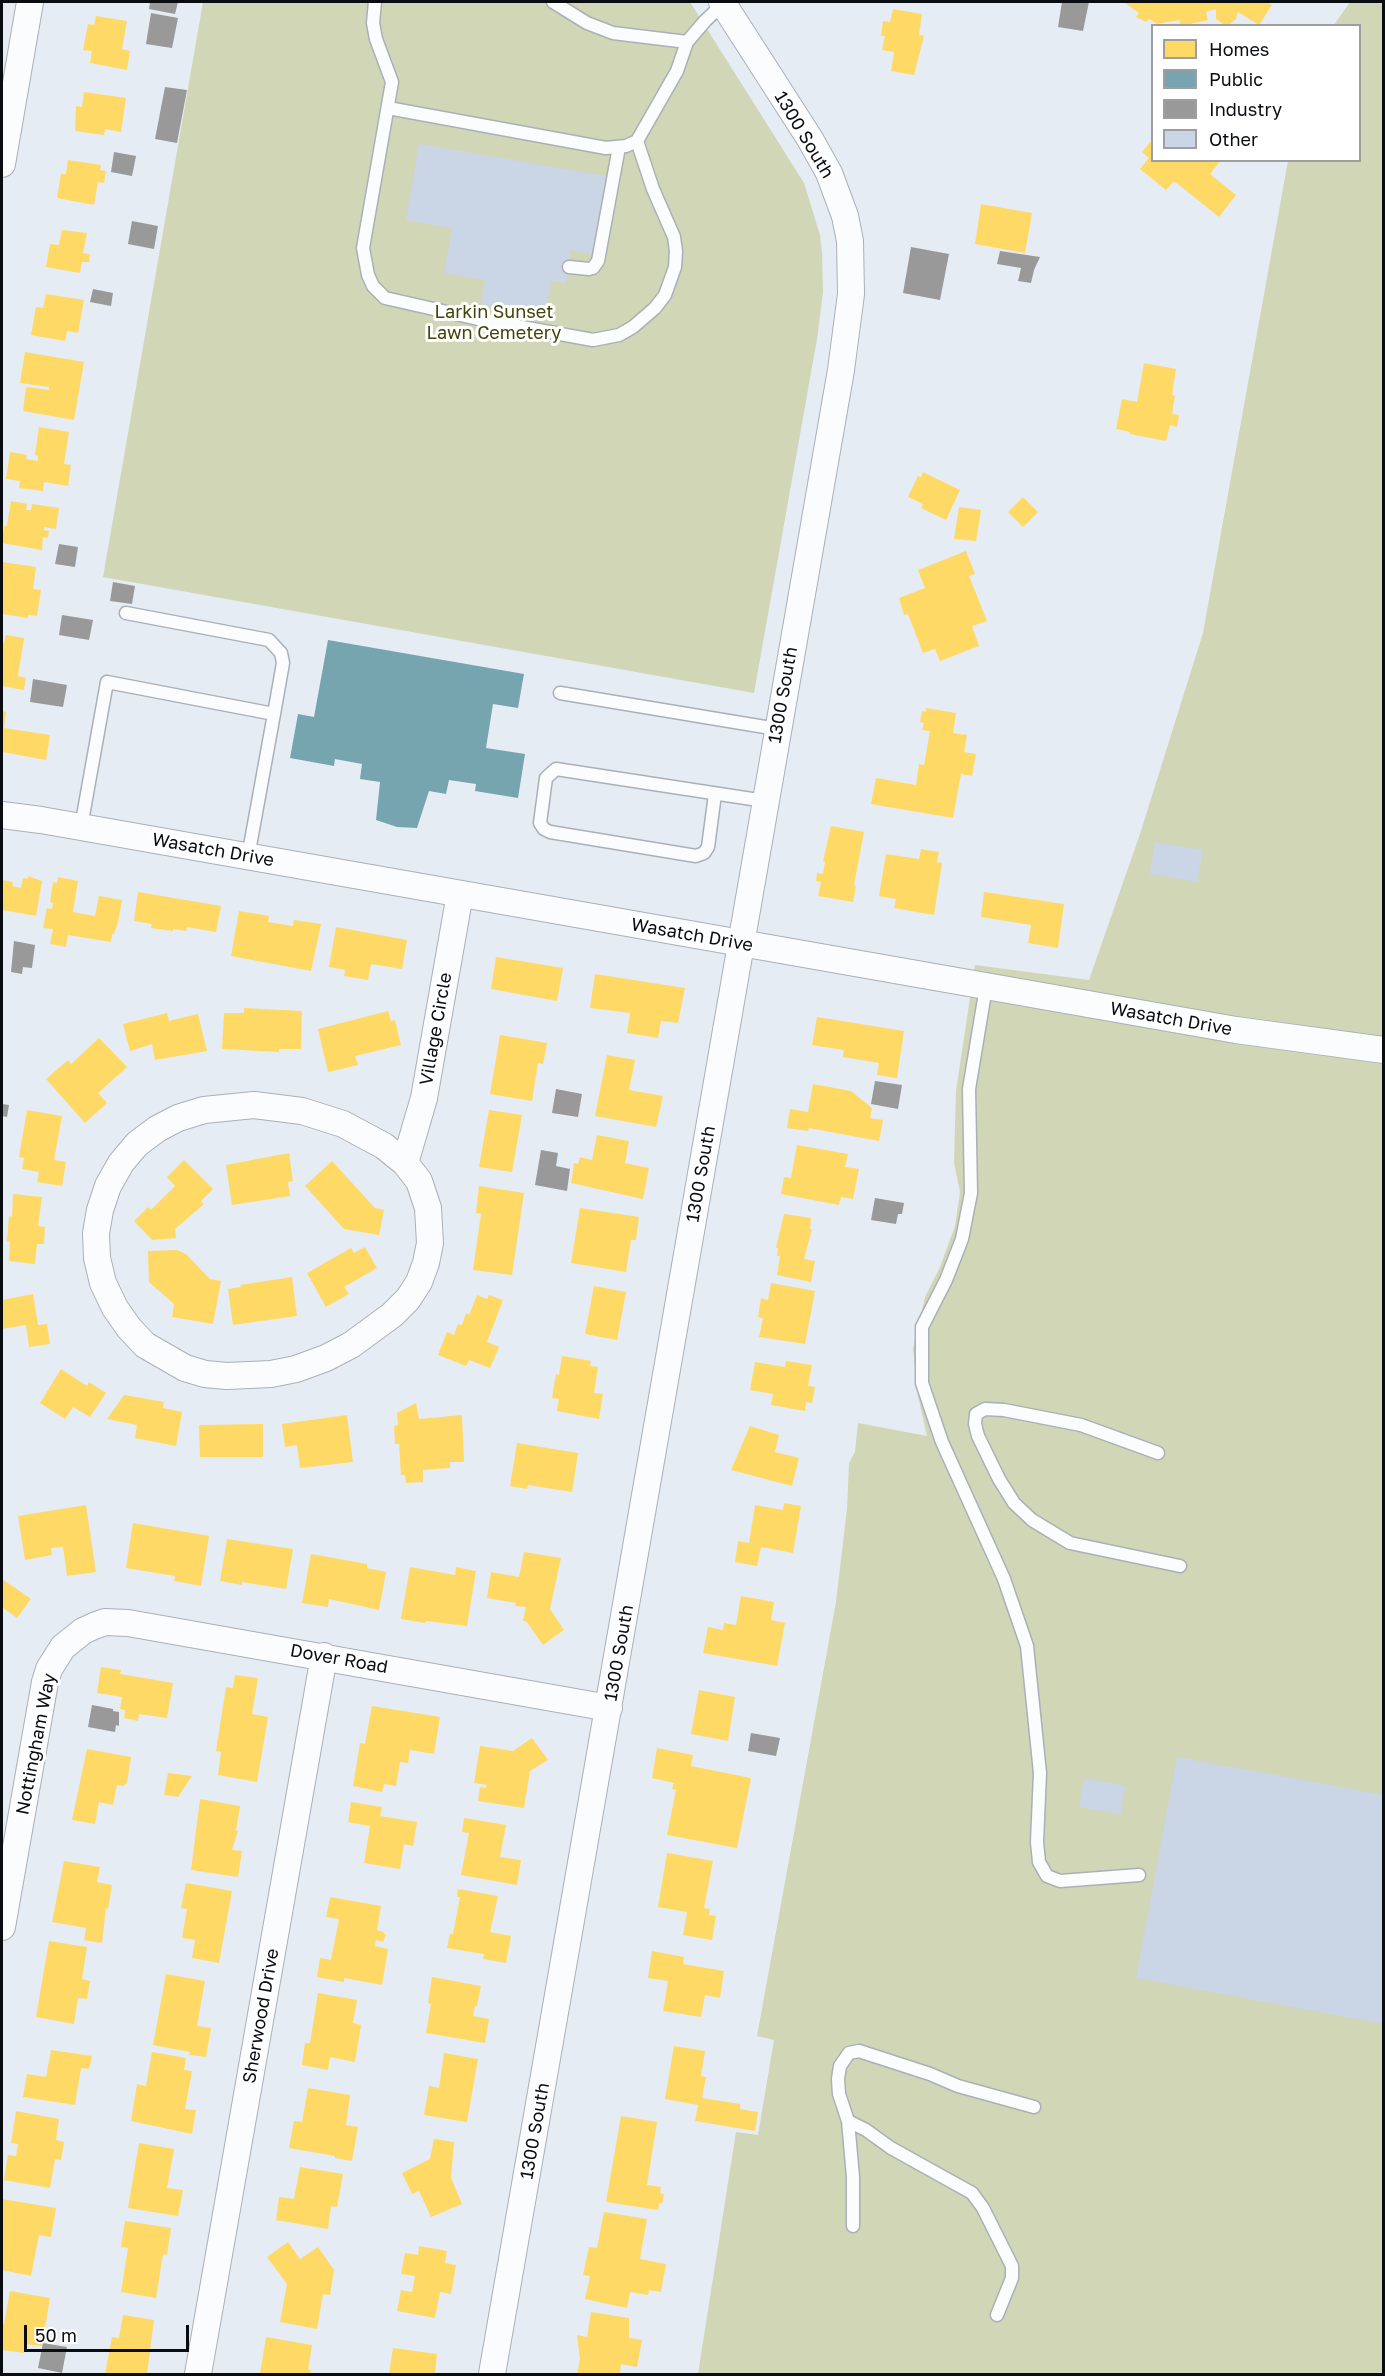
<!DOCTYPE html>
<html>
<head>
<meta charset="utf-8">
<style>
	body { margin:0 }
	#map { position:relative; width:1385px; height:2376px; overflow:hidden; background:#e5ecf4; font-family:"Golos Text",sans-serif }
	canvas { display:block }
	.frame { position:absolute; inset:0; border:3px solid #090c11; pointer-events:none }
	.legend { position:absolute; left:1151px; top:24px; width:210px; height:138px; box-sizing:border-box; background:#fff; border:2px solid #9d9ea0; margin:0; padding:8px 10px; list-style:none; font-size:18px; color:#090c11 }
	.legend li { display:flex; align-items:center; gap:12px; height:30px }
	.legend b { width:30px; border:2px solid #9d9ea0 }
	.scale { position:absolute; left:24px; top:2325px; width:165px; height:27px; box-sizing:border-box; border:3px solid #090c11; border-top:0; padding-left:8px; font-size:18px; line-height:21px; white-space:nowrap; color:#090c11; -webkit-text-stroke:4px #fff; paint-order:stroke }
</style>
</head>
<body>
<div id="map">
<canvas width="1385" height="2376"></canvas>
<div class="frame"></div>
<ul class="legend">
<li><b style="height:16px;background:#ffd966"></b>Homes</li>
<li><b style="height:16px;background:#76a5af"></b>Public</li>
<li><b style="height:16px;background:#999"></b>Industry</li>
<li><b style="height:16px;background:#cad6e5"></b>Other</li>
</ul>
<div class="scale">50 m</div>
</div>
<script>
const g = document.querySelector('canvas').getContext('2d');
g.lineJoin = 'round';
function fill(path, color) { g.fillStyle = color; g.fill(path, 'evenodd'); }
const poly = rows => new Path2D(rows.map(r => 'M' + r).join(''));
function trace(path, color, width, dash) { g.strokeStyle = color; g.lineWidth = width; g.lineCap = dash ? 'butt' : 'round'; g.setLineDash(dash || []); g.stroke(path); }
function label(font, color, halo, rows, align = 'center') {
  g.font = font + ' "Golos Text",sans-serif'; g.lineWidth = 6; g.setLineDash([]); g.textBaseline = 'middle'; g.strokeStyle = halo; g.fillStyle = color; for (const [text, x, y, turn = 0] of rows) {
    g.save(); g.translate(x, y); g.rotate((+turn || 0) * Math.PI / 180); g.textAlign = isNaN(turn) ? turn : align; if (halo) g.strokeText(text, 0, 0); g.fillText(text, 0, 0); g.restore();
  }
}
fill(poly([
	[203,2,690,2,804,183,820,235,822,253,823,292,817,339,754,693,103,577],
	[1350,2,1383,2,1383,2374,698,2374,736,2132,758,2135,774,2040,757,2036,836,1602,847,1509,849,1463,855,1452,858,1423,927,1436,918,1396,913,1349,925,1297,940,1267,955,1226,960,1192,954,1163,956,1091,975,965,1089,980,1140,834,1203,633,1288,161,1360,160,1360,26,1334,25]
]), '#d0d6b6');
fill(poly([
	[1126,2,1266,2,1272,5,1259,25,1238,12,1236,19,1230,24,1223,24,1216,19,1216,9,1206,12,1208,20,1181,26,1179,20,1157,24,1149,19,1146,22,1136,17,1139,13,1125,3],
	[893,9,922,14,919,35,924,36,914,75,891,71,894,52,882,50,885,36,881,36,883,21,890,22],
	[96,16,127,21,122,49,130,51,127,70,90,63,92,51,83,50,88,24,94,25],
	[84,92,126,98,121,132,105,129,104,135,75,131,76,106,82,107],
	[1152,140,1152,160,1221,160,1210,174,1236,195,1219,217,1174,181,1166,190,1140,169,1149,158,1142,152],
	[68,160,101,165,100,170,106,171,104,183,98,182,94,205,57,198,61,174,66,174],
	[981,204,1032,213,1025,253,975,244],
	[62,230,87,233,83,253,90,254,89,262,82,262,80,273,46,267,50,244,59,245],
	[46,294,84,300,78,333,67,331,65,341,31,335,36,307,43,308],
	[25,352,84,362,74,420,23,411,26,387,49,390,49,387,20,383],
	[1144,363,1176,369,1172,395,1175,396,1172,414,1179,415,1177,427,1170,425,1166,441,1130,434,1130,432,1116,429,1122,399,1137,402],
	[39,427,69,432,64,464,71,465,68,486,44,482,43,491,19,488,20,481,6,479,10,452,27,455,26,459,38,461,38,456,35,455],
	[923,472,960,490,946,520,921,508,923,504,908,497,918,476,921,477],
	[1023,497,1038,512,1023,527,1008,512],
	[11,501,27,504,26,510,31,510,32,504,59,508,56,529,44,527,44,530,49,531,48,538,43,537,42,550,2,543,4,526,7,526],
	[959,507,981,510,976,541,954,539],
	[966,551,975,574,969,576,987,621,972,626,979,646,940,661,935,649,923,653,908,614,904,615,899,598,925,588,918,570],
	[2,562,36,567,33,589,41,590,37,616,28,615,28,618,2,614],
	[6,635,24,638,18,676,26,678,24,690,2,686,2,643,4,643],
	[926,708,956,713,953,733,967,735,964,752,976,754,972,776,961,774,953,818,871,804,876,778,916,785,919,764,924,765,930,731,922,730,924,723,920,722,922,711,926,712],
	[2,711,6,712,4,728,50,735,46,760,2,752],
	[831,826,864,832,854,885,856,886,853,902,818,896,821,882,816,881,817,873,823,874,825,862,823,861],
	[921,849,939,852,937,862,942,863,934,915,894,908,896,899,879,896,886,854,919,859],
	[28,876,42,881,36,916,2,910,2,880,13,882,12,886,21,888,23,878,28,879],
	[58,877,78,881,73,912,95,916,99,896,122,900,118,922,114,934,112,934,111,942,68,935,66,947,50,944,53,929,43,928,47,908,52,909,53,903,50,902,53,882,57,883],
	[138,892,221,906,216,932,187,927,186,931,173,929,173,931,151,928,152,924,134,921],
	[984,892,1064,904,1058,948,1028,943,1031,925,981,917],
	[239,911,269,916,268,922,293,926,294,920,321,924,311,971,231,956],
	[336,927,407,940,402,969,371,964,368,980,344,976,345,970,329,967],
	[496,957,563,968,557,1001,491,989],
	[595,974,685,988,678,1023,661,1021,658,1038,627,1033,630,1013,590,1008],
	[244,1008,302,1011,301,1049,279,1049,279,1052,222,1049,224,1013,244,1013],
	[388,1011,391,1021,395,1020,401,1045,355,1056,358,1065,328,1072,318,1029],
	[167,1013,169,1021,198,1014,207,1051,155,1060,152,1044,130,1051,123,1024],
	[817,1017,904,1031,897,1078,877,1075,879,1063,843,1057,844,1050,812,1045],
	[500,1035,547,1043,543,1064,538,1063,532,1101,490,1094],
	[99,1038,127,1067,98,1093,107,1103,85,1123,46,1079,68,1060,71,1064],
	[607,1055,635,1060,629,1090,663,1096,656,1127,595,1116],
	[813,1084,851,1091,872,1108,870,1118,883,1120,879,1141,809,1128,808,1131,787,1128,790,1109,808,1112],
	[27,1110,62,1116,54,1160,66,1162,62,1186,37,1182,39,1172,22,1169,24,1158,19,1157],
	[489,1110,522,1115,512,1172,479,1167],
	[597,1135,629,1141,625,1163,649,1168,643,1199,571,1183,574,1163,578,1164,580,1157,592,1160],
	[797,1145,848,1154,845,1167,859,1169,853,1199,841,1197,839,1205,781,1194,784,1177,791,1178],
	[289,1153,293,1181,288,1182,290,1196,232,1205,226,1165],
	[184,1160,213,1189,201,1201,204,1204,175,1229,176,1238,152,1240,134,1221,148,1207,151,1210,175,1186,167,1177],
	[332,1161,375,1208,384,1210,379,1235,344,1229,305,1186],
	[479,1186,524,1193,512,1275,473,1270,481,1214,476,1213],
	[13,1194,42,1197,38,1226,45,1227,44,1244,37,1244,35,1264,9,1261,10,1242,7,1241,9,1216,12,1217],
	[580,1208,639,1217,636,1240,631,1240,626,1272,571,1263],
	[784,1214,811,1218,810,1229,812,1229,804,1259,815,1261,811,1282,777,1275,780,1256,777,1256,778,1248,776,1248],
	[365,1247,377,1268,344,1287,349,1294,326,1307,307,1273,351,1248,354,1253],
	[177,1250,186,1254,210,1279,221,1281,213,1324,172,1317,174,1304,149,1282,148,1251],
	[292,1277,297,1316,233,1325,228,1289,241,1287,240,1285],
	[771,1283,815,1291,805,1344,759,1337,763,1318,758,1317,761,1298,768,1300],
	[594,1286,626,1292,617,1340,585,1334],
	[33,1294,38,1325,47,1324,50,1344,29,1347,26,1325,2,1329,2,1300],
	[477,1295,487,1299,489,1295,503,1300,487,1342,499,1347,490,1368,469,1360,466,1366,438,1355,447,1332,454,1335,458,1324,462,1325,466,1313,469,1315],
	[562,1356,591,1361,590,1366,598,1367,594,1393,603,1394,599,1419,557,1411,559,1399,552,1398,556,1374,559,1375],
	[786,1361,812,1365,808,1386,815,1387,812,1403,806,1402,805,1411,771,1405,773,1394,750,1390,755,1362,785,1367],
	[61,1369,87,1386,89,1382,106,1393,90,1417,73,1407,65,1419,40,1403],
	[124,1395,164,1402,163,1408,182,1412,176,1446,135,1438,137,1425,107,1419],
	[416,1403,419,1419,462,1415,464,1462,450,1462,450,1468,423,1470,423,1482,406,1483,405,1475,401,1475,399,1444,395,1444,394,1426,398,1425,397,1413],
	[347,1415,353,1462,300,1468,297,1445,285,1447,282,1424],
	[263,1424,263,1457,200,1457,199,1425],
	[750,1426,779,1435,775,1452,799,1458,792,1486,731,1470],
	[517,1443,578,1453,572,1492,528,1485,527,1489,510,1486],
	[784,1503,801,1506,793,1553,761,1547,757,1566,735,1562,738,1541,749,1543,755,1505,783,1510],
	[86,1505,96,1572,67,1576,63,1547,51,1548,52,1555,25,1560,18,1516],
	[133,1523,209,1536,201,1586,174,1581,175,1576,126,1568],
	[227,1539,293,1549,286,1589,242,1582,242,1585,220,1581],
	[524,1552,561,1558,550,1609,564,1630,543,1645,526,1621,523,1621,526,1607,515,1606,516,1603,487,1598,491,1572,519,1577],
	[311,1554,367,1564,367,1568,386,1572,379,1610,329,1599,328,1607,302,1603],
	[410,1567,455,1575,456,1567,476,1571,467,1626,426,1621,425,1623,401,1619],
	[2,1579,31,1599,17,1618,2,1607],
	[741,1596,774,1602,771,1620,785,1623,777,1666,703,1653,708,1627,723,1630,724,1623,736,1625],
	[101,1667,121,1670,120,1674,173,1683,167,1718,139,1714,138,1721,124,1718,125,1710,120,1709,122,1697,97,1693],
	[235,1675,258,1678,252,1714,268,1717,257,1782,218,1775,221,1752,216,1751,226,1687,233,1688],
	[699,1690,735,1697,728,1741,691,1734],
	[372,1706,440,1717,434,1754,410,1750,408,1763,400,1762,396,1786,384,1784,382,1792,353,1786,360,1743,365,1744],
	[532,1738,548,1760,530,1771,524,1808,478,1801,480,1787,486,1788,487,1785,474,1783,480,1746,513,1751],
	[657,1748,693,1755,691,1766,751,1778,737,1848,667,1835,676,1790,672,1789,674,1783,652,1778],
	[87,1749,131,1757,127,1783,123,1786,117,1785,113,1805,99,1802,95,1824,72,1820],
	[168,1773,192,1776,178,1797,164,1795],
	[200,1799,240,1806,236,1831,238,1831,232,1850,242,1851,238,1877,191,1870],
	[351,1802,382,1807,380,1816,417,1822,413,1846,404,1844,400,1869,364,1863,370,1826,348,1822],
	[464,1818,506,1825,500,1857,521,1860,517,1885,461,1875,469,1833,462,1832],
	[667,1853,713,1861,704,1908,710,1909,709,1915,716,1916,712,1940,683,1935,687,1912,658,1907],
	[64,1861,100,1867,97,1882,112,1885,108,1909,106,1908,102,1943,84,1940,86,1928,52,1922],
	[186,1883,232,1891,219,1963,192,1958,195,1940,182,1938,187,1909,181,1908],
	[458,1889,498,1896,490,1932,511,1936,506,1963,483,1959,484,1954,447,1948,450,1934,453,1934,460,1897,457,1897],
	[330,1897,381,1906,377,1930,383,1932,386,1935,383,1942,376,1940,375,1946,388,1949,382,1985,344,1978,344,1982,317,1977,320,1958,331,1960,339,1919,326,1917],
	[49,1941,87,1947,82,1979,90,1981,87,1999,78,1998,74,2024,36,2017],
	[652,1951,684,1957,683,1964,724,1971,720,1998,705,1995,701,2017,663,2011,668,1981,648,1978],
	[166,1974,205,1981,197,2026,211,2028,206,2057,189,2055,190,2052,153,2045],
	[432,1977,481,1986,477,2006,475,2006,473,2016,489,2019,485,2043,426,2033,431,2004,428,2003],
	[318,1993,357,2000,353,2023,361,2025,355,2062,330,2057,328,2070,302,2065,305,2043,310,2043],
	[674,2046,705,2051,701,2076,706,2077,702,2098,740,2104,740,2109,758,2112,755,2131,695,2121,698,2105,665,2099],
	[51,2050,92,2056,89,2069,81,2068,75,2105,23,2097,27,2074,46,2077],
	[152,2052,186,2058,184,2070,192,2071,185,2109,196,2110,192,2134,131,2121,137,2084,146,2086],
	[444,2053,478,2059,467,2122,424,2115,429,2086,439,2088],
	[308,2088,350,2095,346,2125,358,2127,352,2161,335,2158,335,2156,289,2148,294,2121,302,2122],
	[16,2111,59,2119,56,2140,64,2142,61,2160,55,2159,50,2188,4,2180,8,2155,16,2156,18,2144,11,2143],
	[621,2116,657,2122,647,2185,661,2187,660,2193,664,2194,662,2204,659,2203,658,2210,606,2202],
	[434,2139,454,2142,451,2178,462,2204,431,2217,419,2191,412,2194,402,2173,430,2159],
	[139,2143,174,2149,167,2188,183,2190,178,2216,128,2208],
	[300,2167,343,2174,337,2207,331,2206,328,2229,276,2220,279,2197,294,2199],
	[2,2199,56,2208,51,2237,39,2235,31,2276,2,2270],
	[604,2212,647,2219,640,2259,666,2264,661,2292,649,2290,648,2295,630,2292,627,2308,585,2299,590,2276,583,2275,589,2247,597,2248],
	[125,2221,171,2228,167,2255,163,2254,156,2298,121,2292,128,2248,121,2247],
	[288,2242,300,2259,318,2247,334,2270,330,2295,323,2294,317,2329,280,2322,287,2284,267,2257],
	[419,2246,447,2251,445,2263,456,2265,451,2294,440,2292,435,2318,397,2311,401,2290,412,2292,415,2276,401,2274,405,2253,418,2255],
	[10,2291,50,2298,42,2346,25,2344,24,2353,2,2350,2,2324,4,2324],
	[591,2312,629,2318,629,2338,642,2340,637,2367,621,2364,620,2374,577,2374,580,2359,577,2335,587,2337],
	[123,2315,154,2320,147,2374,105,2374,112,2337,119,2338],
	[266,2337,312,2345,308,2370,311,2370,310,2374,260,2374],
	[393,2348,437,2354,435,2374,389,2374]
]), '#ffd966');
fill(poly([
	[328,640,524,674,518,708,493,704,486,748,525,754,518,798,475,791,476,784,449,780,446,794,429,791,417,828,397,827,376,820,380,782,360,779,362,764,335,759,334,766,290,758,298,714,314,717]
]), '#76a5af');
fill(poly([
	[150,2,178,2,175,14,149,9],
	[1062,2,1089,2,1083,31,1058,27],
	[151,13,178,18,172,48,146,44],
	[165,87,187,90,177,143,155,139],
	[114,152,136,156,132,176,111,172],
	[132,221,158,226,154,249,128,244],
	[911,247,949,254,940,300,903,293],
	[1000,251,1040,257,1034,270,1031,283,1018,281,1021,268,997,264],
	[93,289,113,293,111,306,90,302],
	[59,544,78,547,75,567,55,564],
	[113,582,135,586,132,604,110,601],
	[62,615,93,620,89,640,59,635],
	[33,679,67,685,63,707,30,702],
	[14,941,35,945,32,968,23,967,22,974,11,972],
	[875,1081,902,1085,898,1109,871,1104],
	[556,1089,582,1094,578,1117,552,1113],
	[2,1104,9,1105,7,1117,2,1116],
	[541,1150,558,1153,556,1166,570,1169,567,1191,535,1185],
	[875,1198,904,1203,902,1214,898,1214,896,1224,871,1220],
	[92,1705,113,1709,113,1711,119,1712,119,1726,116,1725,115,1732,88,1727],
	[751,1733,780,1738,776,1756,748,1751],
	[43,2343,67,2347,62,2373,38,2368]
]), '#999');
fill(poly([
	[419,144,606,176,593,254,571,250,566,283,551,281,545,315,481,304,485,280,444,273,452,228,406,220],
	[1155,842,1203,850,1197,882,1150,874],
	[1177,1757,1384,1795,1384,2024,1136,1978],
	[1084,1778,1125,1786,1121,1814,1079,1807]
]), '#cad6e5');
const lane = poly([
	[375,2,373,23,376,39,392,82,363,248,368,275,373,286,385,298,478,319,593,340,619,335,633,327,655,308,665,295,675,267,676,251,674,237,653,189,637,141],
	[553,2,587,23,613,33,687,42],
	[388,108,606,148,626,146,637,141,677,71,687,42,705,21,723,4],
	[569,267,589,269,593,268,598,261,619,147],
	[560,693,777,729],
	[715,794,708,847,704,853,696,856,550,832,544,829,540,823,546,778,556,769,765,801],
	[81,827,107,682,274,714,283,663,281,653,269,640,126,613],
	[248,857,274,714],
	[986,987,969,1089,971,1193,962,1239,946,1280,922,1327,922,1383,942,1442,1004,1579,1027,1646,1040,1773,1037,1842,1039,1862,1047,1876,1060,1881,1139,1875],
	[1158,1453,1081,1425,1004,1410,985,1409,976,1414,975,1424,978,1436,999,1479,1014,1503,1032,1520,1070,1543,1180,1566],
	[848,2121,866,2130,891,2148,972,2193,983,2208,1012,2266,1012,2278,997,2315],
	[853,2226,853,2177,848,2121,839,2094,838,2079,840,2066,849,2053,859,2051,930,2074,958,2086,1034,2107]
]);
const street = poly([
	[2,164,30,2],
	[2,815,41,820,1236,1030,1384,1050],
	[254,1105,302,1111,343,1124,384,1146,405,1163,419,1181,428,1208,430,1243,426,1263,419,1282,408,1299,392,1315,351,1345,326,1358,296,1369,271,1374,227,1376,205,1374,185,1368,145,1345,129,1328,115,1308,103,1283,97,1258,96,1233,100,1210,108,1186,121,1163,137,1144,157,1129,178,1118,204,1110,254,1105],
	[405,1163,424,1098,460,894],
	[2,1927,45,1682,49,1669,63,1647,83,1631,94,1626,105,1622,128,1623,609,1708],
	[198,2374,324,1656],
	[492,2374,841,370,851,294,850,241,845,216,829,173,810,139,722,2]
]);
trace(lane, '#abb0b6', 15);
trace(street, '#abb0b6', 28);
trace(lane, '#fbfcfd', 12);
trace(street, '#fbfcfd', 26);
label('18px', '#090c11', '#fff', [
	["1300 South",804,135,59],
	["1300 South",783,695,-80],
	["Wasatch Drive",213,850,10],
	["Wasatch Drive",692,935,10],
	["Wasatch Drive",1171,1019,10],
	["Village Circle",436,1029,-80],
	["1300 South",701,1174,-80],
	["1300 South",619,1653,-80],
	["Dover Road",339,1659,10],
	["Nottingham Way",36,1744,-79],
	["Sherwood Drive",261,2016,-80],
	["1300 South",535,2131,-80]
]);
label('18px', '#424406', '#fff', [
	["Larkin Sunset",494,312],
	["Lawn Cemetery",494,333]
]);
</script>
</body>
</html>
